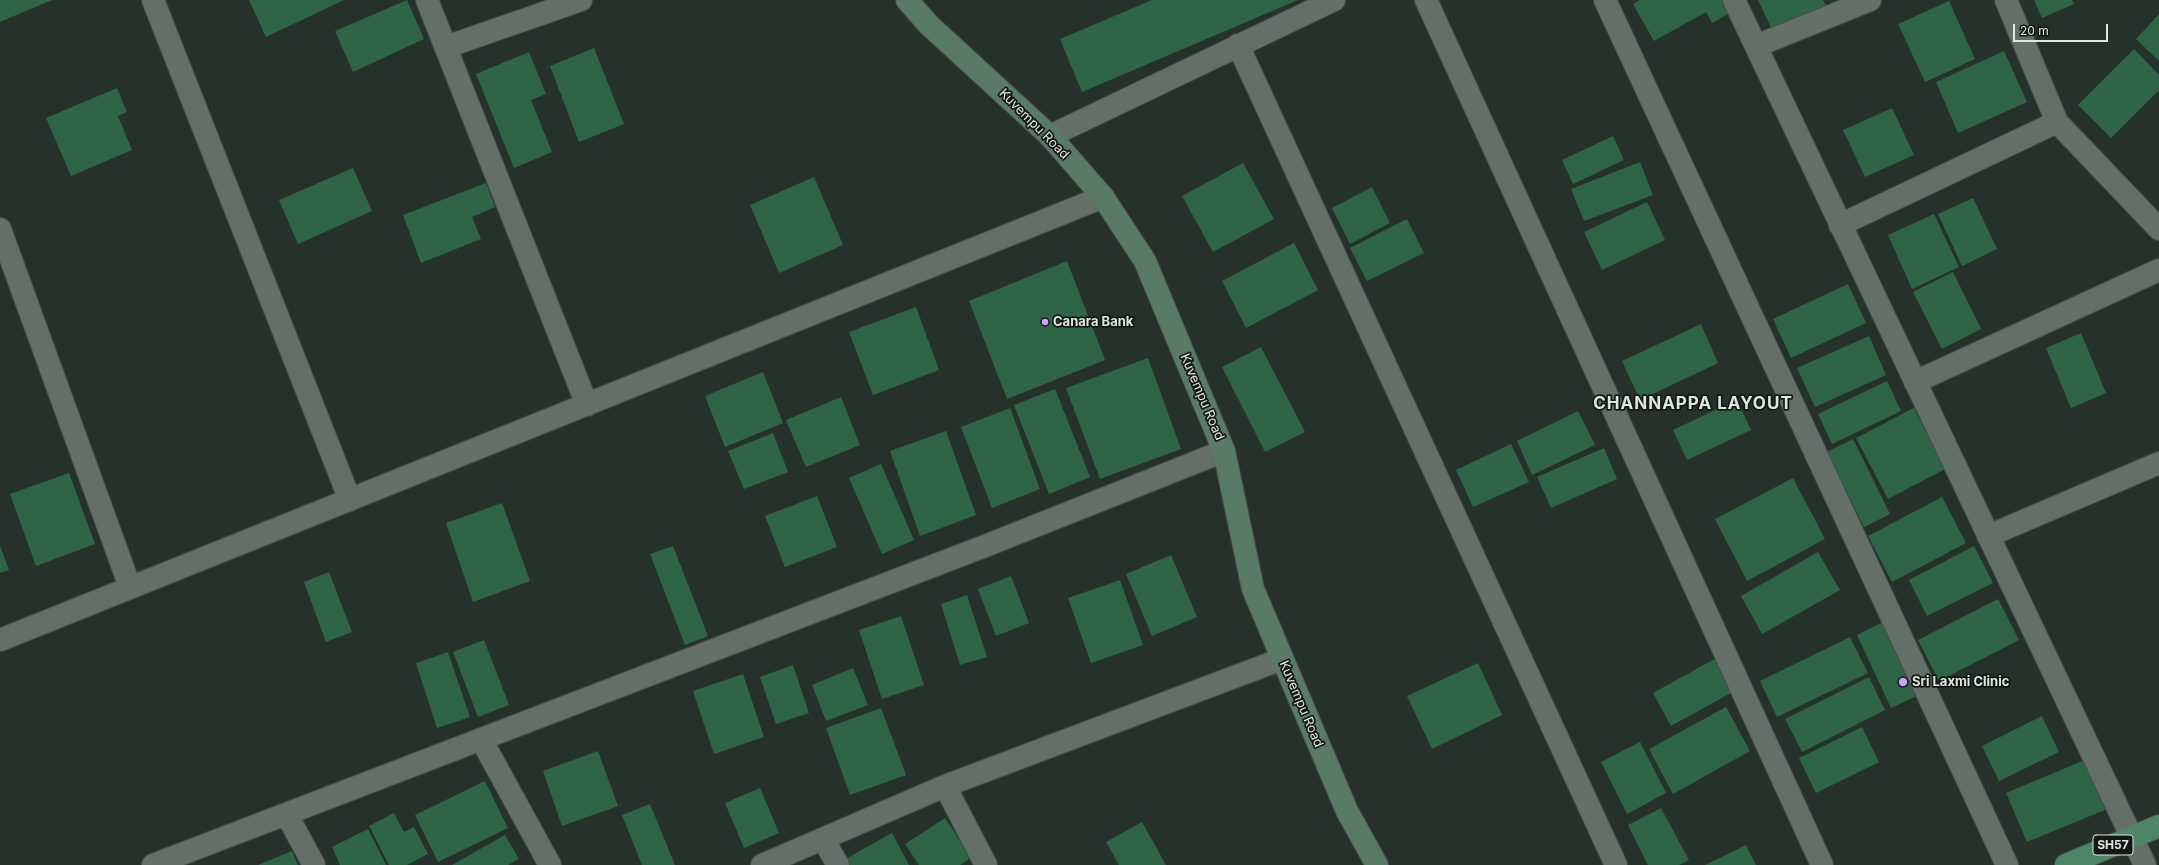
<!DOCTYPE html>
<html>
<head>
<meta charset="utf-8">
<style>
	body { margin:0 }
	#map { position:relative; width:2159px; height:865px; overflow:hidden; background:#27312b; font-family:Inter,sans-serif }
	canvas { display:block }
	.scale { position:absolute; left:2013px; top:24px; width:95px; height:18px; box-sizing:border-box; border:2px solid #dfe6e1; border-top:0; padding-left:5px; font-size:12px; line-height:14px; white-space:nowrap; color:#dfe6e1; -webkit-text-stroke:3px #131815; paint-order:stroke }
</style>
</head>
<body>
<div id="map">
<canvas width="2159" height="865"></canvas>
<div class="scale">20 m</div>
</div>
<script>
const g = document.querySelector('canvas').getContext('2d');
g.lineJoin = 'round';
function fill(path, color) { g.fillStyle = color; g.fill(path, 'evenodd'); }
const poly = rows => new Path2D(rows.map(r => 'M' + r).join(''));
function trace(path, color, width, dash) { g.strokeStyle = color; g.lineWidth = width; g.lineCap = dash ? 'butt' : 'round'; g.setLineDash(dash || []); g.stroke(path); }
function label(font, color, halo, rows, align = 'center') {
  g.font = font + ' Inter,sans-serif'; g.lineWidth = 3.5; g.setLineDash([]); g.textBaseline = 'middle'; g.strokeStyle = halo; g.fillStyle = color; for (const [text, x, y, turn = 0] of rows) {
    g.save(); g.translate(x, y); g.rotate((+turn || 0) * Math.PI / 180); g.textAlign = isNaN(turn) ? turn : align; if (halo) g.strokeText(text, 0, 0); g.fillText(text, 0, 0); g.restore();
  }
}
fill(poly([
	[0,0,52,0,0,22],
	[249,0,344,0,266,37],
	[407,0,424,39,353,72,335,31],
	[1152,0,1298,0,1082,92,1060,39],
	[1640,0,1729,0,1735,10,1712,23,1706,12,1654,41,1633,4],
	[1758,0,1823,0,1827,8,1774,34],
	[2034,0,2072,0,2074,4,2042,18],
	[1949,1,1975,59,1925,82,1898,24],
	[2159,14,2159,61,2136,39],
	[594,48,624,124,579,142,550,66],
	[2134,49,2159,75,2159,90,2111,138,2078,105],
	[2004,51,2027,102,1958,133,1936,82],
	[529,52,546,94,531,100,552,152,514,168,476,74],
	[117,88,127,112,118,116,132,150,71,176,46,118],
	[1892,108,1914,155,1865,177,1843,130],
	[1613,136,1624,160,1573,184,1562,160],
	[1640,162,1653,195,1584,221,1571,189],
	[1243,163,1274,219,1213,252,1182,196],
	[353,168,372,211,298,244,279,200],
	[814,177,843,245,779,273,750,205],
	[486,183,495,207,472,217,481,239,421,263,403,215],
	[1372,187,1390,223,1350,244,1332,208],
	[1973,198,1997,249,1962,266,1938,214],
	[1647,202,1665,240,1602,270,1584,232],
	[1934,214,1959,267,1912,289,1888,235],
	[1407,219,1424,253,1367,281,1350,248],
	[1294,243,1318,290,1246,328,1222,281],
	[1067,261,1105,360,1007,399,969,301],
	[1953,272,1981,329,1942,349,1913,292],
	[1848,284,1866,323,1791,358,1773,319],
	[916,307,939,370,873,395,849,332],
	[1701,324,1718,363,1640,400,1622,361],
	[2081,333,2106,393,2071,408,2046,348],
	[1869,336,1886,375,1815,407,1797,368],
	[1261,347,1305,432,1265,452,1222,367],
	[1148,358,1181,449,1100,479,1066,388],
	[763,372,783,423,725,447,705,396],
	[1887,381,1901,411,1832,444,1818,414],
	[1055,389,1090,477,1049,494,1014,405],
	[841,397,860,445,806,467,786,420],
	[1737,400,1751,430,1687,460,1673,430],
	[1010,408,1040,489,992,508,961,427],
	[1914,408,1945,469,1888,499,1856,438],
	[1578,411,1595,445,1532,475,1517,441],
	[946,431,976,515,920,536,890,451],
	[773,433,788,472,744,489,728,451],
	[1853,439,1890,514,1864,527,1827,452],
	[1511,444,1529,482,1473,507,1456,470],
	[1604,448,1617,479,1551,508,1537,477],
	[881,464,914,540,882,554,849,478],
	[69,473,95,544,36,566,10,494],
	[1793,478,1825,539,1747,581,1715,519],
	[817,496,837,547,785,567,765,516],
	[1942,497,1966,543,1892,582,1868,536],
	[502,503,530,581,473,602,446,523],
	[0,546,9,570,0,573],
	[673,546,708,636,685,645,650,554],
	[1974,546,1993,583,1927,616,1909,580],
	[1818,552,1840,590,1762,634,1741,596],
	[1171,555,1197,617,1152,636,1126,574],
	[329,572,352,632,326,642,304,582],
	[1011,576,1029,623,996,636,978,589],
	[1120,580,1143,645,1091,663,1068,598],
	[967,595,987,657,960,665,941,604],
	[1998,599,2019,640,1939,681,1918,640],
	[901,616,924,685,882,699,859,630],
	[1889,619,1923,693,1891,708,1857,635],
	[1850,637,1868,673,1777,717,1760,681],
	[484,640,509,705,478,717,453,652],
	[448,652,470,717,437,728,416,663],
	[1720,656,1738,689,1671,726,1653,693],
	[1478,663,1502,715,1432,749,1407,696],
	[793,665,809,713,776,724,760,677],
	[853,668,868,705,826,721,812,685],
	[743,674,764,737,714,754,693,691],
	[1869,677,1885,710,1802,752,1785,719],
	[1726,707,1750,751,1673,794,1649,749],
	[881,708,906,775,850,795,826,728],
	[2042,716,2059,752,1999,781,1982,746],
	[1862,727,1879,762,1816,793,1799,758],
	[1640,742,1666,793,1627,814,1601,762],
	[598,751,618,806,562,826,543,771],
	[2087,759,2107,809,2027,842,2006,793],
	[485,781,508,828,438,862,415,815],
	[760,788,779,833,744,848,725,803],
	[650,804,675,865,642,865,622,815],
	[1661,808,1689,860,1679,865,1648,865,1628,825],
	[394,813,404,832,414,827,428,854,407,865,389,865,369,826],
	[945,818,971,858,960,865,919,865,905,844],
	[1142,822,1166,865,1119,865,1106,842],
	[368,829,386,865,340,865,332,847],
	[892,833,909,865,844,865,842,861],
	[505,835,519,859,508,865,452,865],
	[1746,845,1756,865,1705,865],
	[292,851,298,865,258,865]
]), '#2f6547');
const street = poly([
	[153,0,350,500],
	[427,0,587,405],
	[1426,0,1822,865],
	[1605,0,2007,865],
	[1734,0,2145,865],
	[2006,0,2057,122,2159,229],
	[1238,45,1616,865],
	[1756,46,1870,0],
	[446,47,581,0],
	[1050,136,1334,0],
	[1840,225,2057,122],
	[0,229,130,587],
	[1915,382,2159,270],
	[1988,536,2159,463],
	[0,640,1103,197],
	[481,739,550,865],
	[945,786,986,865],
	[287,815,314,865],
	[823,839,838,865],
	[153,865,985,546,1224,451],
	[762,865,945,786,1282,659]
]);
const secondary = poly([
	[907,0,929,25,1050,136,1103,197,1145,261,1224,451,1253,589,1347,811,1377,865]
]);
const primary = poly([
	[2066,865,2159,826]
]);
trace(street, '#464e49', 24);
trace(secondary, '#464e49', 24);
trace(primary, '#464e49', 24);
trace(street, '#646f68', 22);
trace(secondary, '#597a67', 22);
trace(primary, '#4d8567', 22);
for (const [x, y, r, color] of [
	[1045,322,4,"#d09dff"],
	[1903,682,5,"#d09dff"]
]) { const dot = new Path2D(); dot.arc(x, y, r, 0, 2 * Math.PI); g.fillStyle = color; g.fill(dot); trace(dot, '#131815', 1.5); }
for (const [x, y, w] of [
	[2113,845,40]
]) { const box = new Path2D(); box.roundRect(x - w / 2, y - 10, w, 20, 3); g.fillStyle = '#131815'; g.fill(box); trace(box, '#dfe6e1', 1); }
label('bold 12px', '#dfe6e1', null, [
	["SH57",2113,845]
]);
label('13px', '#dfe6e1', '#131815', [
	["Kuvempu Road",1034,124,45],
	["Kuvempu Road",1202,397,67],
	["Kuvempu Road",1301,704,67]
]);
label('bold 13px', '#dfe6e1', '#131815', [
	["Canara Bank",1053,322],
	["Sri Laxmi Clinic",1912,682]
], 'left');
g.letterSpacing = '1px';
label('bold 17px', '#dfe6e1', '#131815', [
	["CHANNAPPA LAYOUT",1693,404]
]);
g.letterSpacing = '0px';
</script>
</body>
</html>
